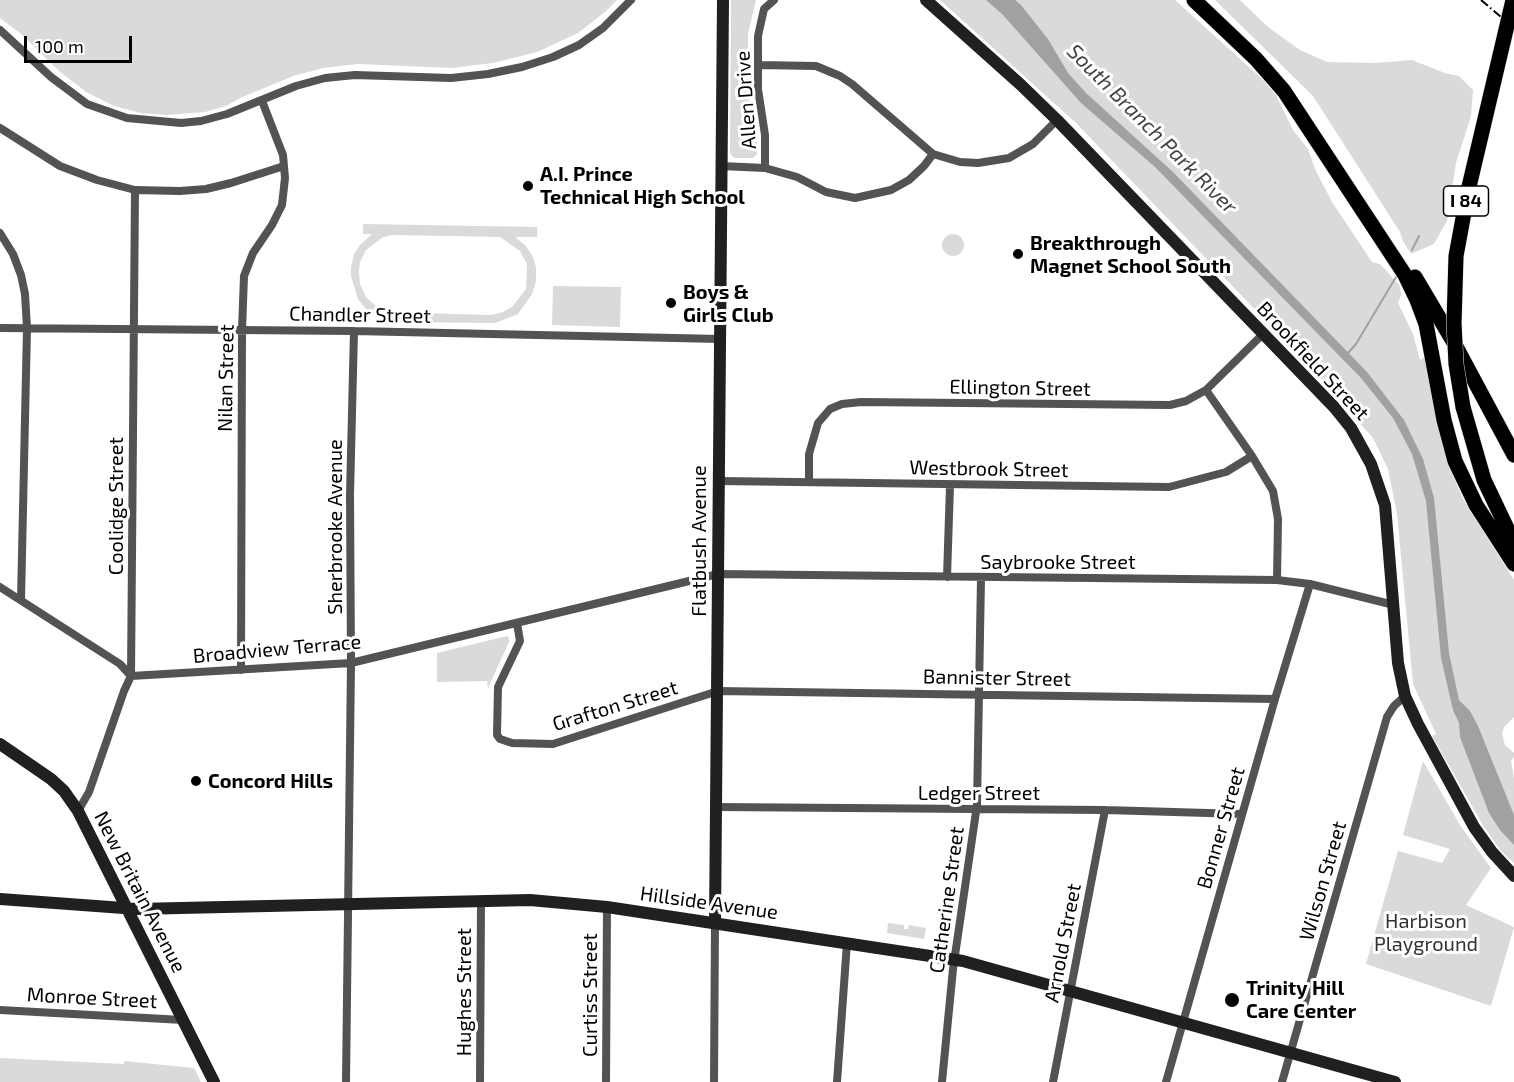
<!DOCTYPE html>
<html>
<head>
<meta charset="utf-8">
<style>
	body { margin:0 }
	#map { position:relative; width:1514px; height:1082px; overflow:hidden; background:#fff; font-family:"Exo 2",sans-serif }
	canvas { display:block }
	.scale { position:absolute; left:24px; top:36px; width:108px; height:27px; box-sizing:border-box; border:3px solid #000; border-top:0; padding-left:8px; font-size:18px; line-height:21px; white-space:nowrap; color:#000; -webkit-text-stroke:4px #fff; paint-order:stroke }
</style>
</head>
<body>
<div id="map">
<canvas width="1514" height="1082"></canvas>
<div class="scale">100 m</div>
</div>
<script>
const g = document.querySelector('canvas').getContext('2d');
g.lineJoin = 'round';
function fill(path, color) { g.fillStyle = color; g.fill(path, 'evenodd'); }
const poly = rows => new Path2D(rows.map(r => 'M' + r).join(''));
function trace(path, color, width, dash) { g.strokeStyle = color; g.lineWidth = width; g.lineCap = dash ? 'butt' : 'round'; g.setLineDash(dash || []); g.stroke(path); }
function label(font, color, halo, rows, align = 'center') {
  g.font = font + ' "Exo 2",sans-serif'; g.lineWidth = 6; g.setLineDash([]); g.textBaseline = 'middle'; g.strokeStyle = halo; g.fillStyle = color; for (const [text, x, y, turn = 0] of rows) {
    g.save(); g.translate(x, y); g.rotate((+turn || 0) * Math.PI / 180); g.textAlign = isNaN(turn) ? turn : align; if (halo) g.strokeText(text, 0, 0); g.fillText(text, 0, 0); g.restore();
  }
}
fill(poly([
	[0,0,617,0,605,12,578,33,537,52,493,63,452,68,358,64,324,68,296,75,240,98,226,106,205,112,167,115,141,113,114,106,86,92,59,71,20,33,0,18],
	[731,0,756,0,748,34,748,95,757,142,757,154,753,158,734,158,730,153],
	[940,0,1175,0,1261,78,1276,95,1293,130,1308,149,1315,169,1332,202,1372,262,1380,264,1400,286,1401,295,1398,303,1413,334,1420,360,1426,356,1434,408,1448,464,1463,499,1514,580,1514,717,1504,727,1502,734,1505,745,1514,753,1514,757,1511,761,1514,778,1514,863,1501,851,1484,827,1432,736,1436,734,1413,684,1397,514,1388,469,1373,438,1313,370,1076,123],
	[1215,0,1240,0,1268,27,1300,50,1327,62,1374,63,1412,60,1445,73,1459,76,1473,90,1471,116,1456,163,1447,221,1434,244,1411,254,1403,241,1400,232,1313,96],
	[363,224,537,227,537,237,515,237,525,245,532,255,536,267,536,281,532,294,518,314,495,323,399,322,376,316,365,308,358,299,351,276,351,267,354,254,360,245,372,234,363,234],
	[392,235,500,237,520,251,527,264,526,289,513,306,503,312,491,315,385,312,375,305,366,297,360,284,359,272,360,262,366,250,383,237],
	'942 245a11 11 0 1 1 22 0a11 11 0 1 1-22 0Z',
	[553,286,621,287,620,327,552,325],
	[507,636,509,638,509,642,488,688,487,681,437,682,437,653],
	[1423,761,1460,825,1491,868,1466,905,1514,927,1491,1006,1366,964,1398,851,1442,863,1450,849,1403,835],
	[888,923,904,925,904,929,908,929,909,925,926,928,924,939,887,933],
	[0,1058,124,1064,124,1061,194,1068,201,1082,0,1082]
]), '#dadada');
fill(poly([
	[986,0,1015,0,1021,5,1048,39,1068,73,1086,93,1173,172,1367,372,1404,420,1423,459,1434,498,1449,653,1459,700,1470,711,1478,726,1514,815,1514,845,1500,830,1489,813,1460,737,1459,723,1453,710,1441,658,1426,501,1412,454,1393,418,1361,378,1155,167,1081,103,1003,15]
]), '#a1a1a1');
trace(poly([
	[1412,250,1419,236],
	[1348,353,1356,344,1396,277]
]), '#a1a1a1', 2);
const highway = poly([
	[1194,0,1256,59,1284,91,1405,275,1417,300,1426,324,1444,420,1455,461,1476,505,1514,564],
	[1415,277,1453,341,1514,455],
	[1463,407,1484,480,1514,543]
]);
trace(highway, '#dbdbdb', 16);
trace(poly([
	[0,30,51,77,87,104,127,118,181,123,201,121,227,114,296,86,325,78,355,75,451,78,488,74,522,67,553,57,579,45,603,28,631,0],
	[758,65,816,66,840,76,852,84,933,154,960,162,978,163,1009,158,1033,144,1057,120],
	[0,128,60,166,97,180,135,190,180,191,206,189,231,183,284,166],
	[721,166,765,168,797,177,826,192,855,198,891,190,909,180,924,166,933,154],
	[765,168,765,135,758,89,758,36,764,9,774,0],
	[0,233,13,254,21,275,25,294,27,328,21,600],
	[0,328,354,331,720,339],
	[1206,390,1252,456,1273,491,1278,519,1277,580],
	[719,481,1169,487,1226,472,1252,456],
	[809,482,809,454,818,423,830,409,842,404,861,402,1170,405,1186,401,1206,390,1263,334],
	[947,577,950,486],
	[0,587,120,664,131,676,351,663,718,574,1277,580,1310,584,1394,605],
	[517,623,520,641,498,687,497,735,500,739,512,743,553,744,718,691,1275,699],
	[241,670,242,330,244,276,253,253,272,225,282,205,285,178,283,155,262,101],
	[717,807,1105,810,1242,814],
	[78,811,89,792,124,691,131,676,135,190],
	[0,1010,183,1020],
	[346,1082,351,663,350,495,354,331],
	[480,1082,481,902],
	[606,1082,607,907],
	[714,1082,715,923],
	[837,1082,847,943],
	[942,1082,953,969,977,805,981,578],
	[1053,1082,1105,810],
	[1166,1082,1275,699,1310,584],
	[1282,1082,1387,717,1394,706,1405,696]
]), '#535353', 8);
trace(poly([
	[926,0,1021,85,1057,120,1334,407,1351,428,1371,464,1385,505,1398,663,1405,696,1418,724,1474,827,1492,852,1514,876],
	[0,744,51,779,64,791,78,811,214,1082],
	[0,899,137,909,530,900,607,907,963,961,1395,1082],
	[715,923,723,0]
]), '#202020', 12);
trace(highway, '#000', 15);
trace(poly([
	[1481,0,1514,28]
]), '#000', 2, [9, 3, 1.5, 3]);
const highwayBridge = poly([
	[1463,407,1456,364,1454,323,1456,256,1468,191,1513,0]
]);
trace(highwayBridge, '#dbdbdb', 16, []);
trace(highwayBridge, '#000', 15);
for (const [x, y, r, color] of [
	[528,186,6,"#000"],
	[1018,254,6,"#000"],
	[671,303,6,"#000"],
	[196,781,6,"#000"],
	[1232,1000,8,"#000"]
]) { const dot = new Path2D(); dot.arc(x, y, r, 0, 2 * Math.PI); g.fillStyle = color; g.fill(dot); trace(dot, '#fff', 2); }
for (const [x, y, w] of [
	[1466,201,45]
]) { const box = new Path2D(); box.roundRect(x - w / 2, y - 15, w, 30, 4.5); g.fillStyle = '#fff'; g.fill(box); trace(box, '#000', 1.5); }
label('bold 18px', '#000', null, [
	["I 84",1466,201]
]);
label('20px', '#000', '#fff', [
	["Allen Drive",746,100,-94],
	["Chandler Street",360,315,1],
	["Brookfield Street",1313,361,47],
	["Nilan Street",226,378,-89],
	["Ellington Street",1020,388,1],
	["Westbrook Street",989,469,1],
	["Coolidge Street",116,506,-90],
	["Sherbrooke Avenue",335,527,-90],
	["Flatbush Avenue",699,541,-90],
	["Saybrooke Street",1058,562],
	["Broadview Terrace",277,649,-5],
	["Bannister Street",997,678,1],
	["Grafton Street",615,706,-17],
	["Ledger Street",979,793],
	["Bonner Street",1221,828,-74],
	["Wilson Street",1323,881,-74],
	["New Britain Avenue",140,892,63],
	["Catherine Street",947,900,-82],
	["Hillside Avenue",709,903,8],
	["Arnold Street",1063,943,-79],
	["Hughes Street",464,992,-90],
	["Curtiss Street",590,995,-90],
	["Monroe Street",92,998,3]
]);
label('bold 20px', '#000', '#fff', [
	["A.I. Prince",540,174],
	["Technical High School",540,197],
	["Breakthrough",1030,243],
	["Magnet School South",1030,266],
	["Boys &",683,292],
	["Girls Club",683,315],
	["Concord Hills",208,781],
	["Trinity Hill",1246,988],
	["Care Center",1246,1011]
], 'left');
label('20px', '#313131', '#fff', [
	["Harbison",1426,921],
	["Playground",1426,944]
]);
label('italic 21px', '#424242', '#fff', [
	["South Branch Park River",1152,129,45]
]);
</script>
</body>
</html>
